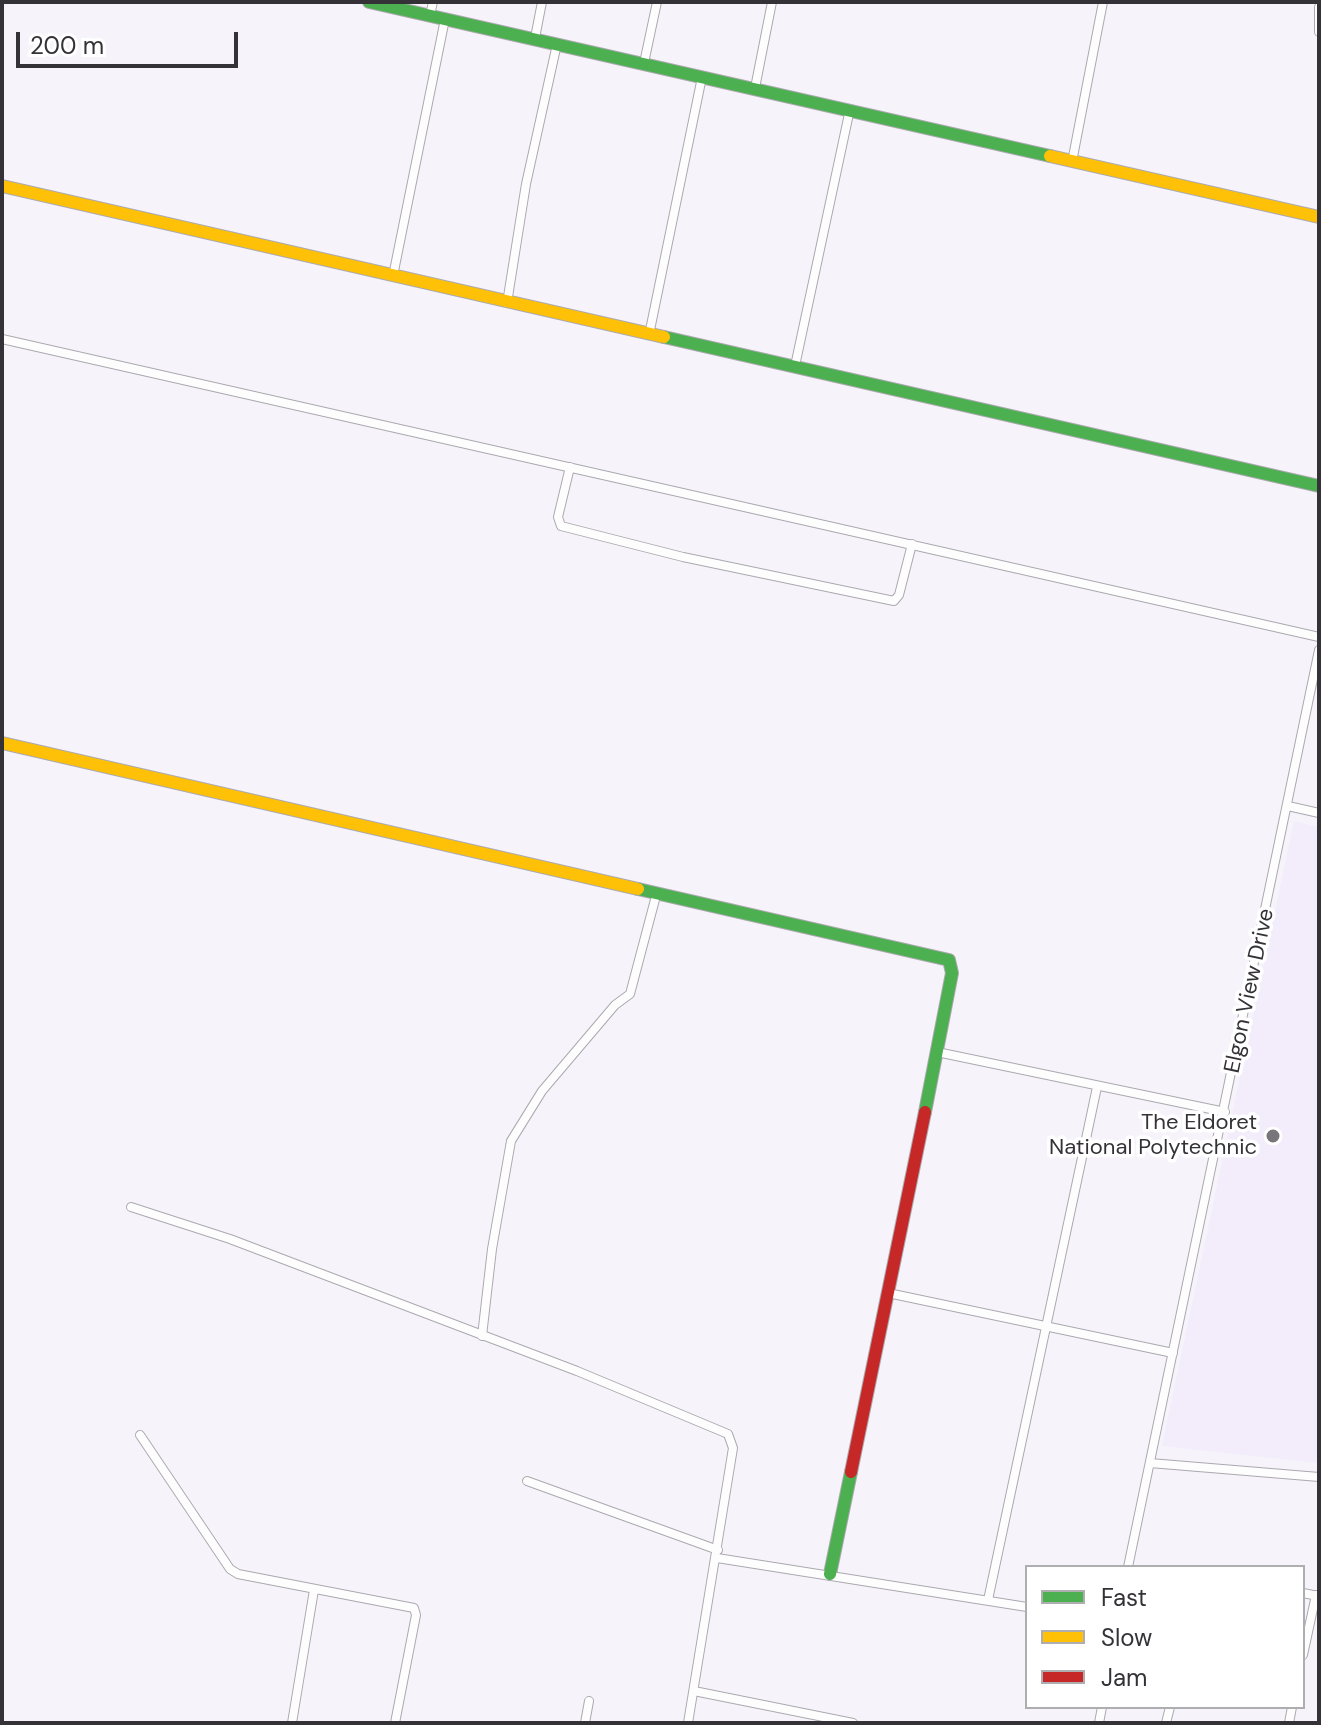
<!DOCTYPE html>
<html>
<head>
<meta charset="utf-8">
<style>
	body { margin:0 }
	#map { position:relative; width:1321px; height:1725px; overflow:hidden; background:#f6f4fa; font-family:"DM Sans",sans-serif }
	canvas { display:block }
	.frame { position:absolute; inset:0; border:4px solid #343237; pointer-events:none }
	.legend { position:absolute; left:1025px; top:1565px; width:280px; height:144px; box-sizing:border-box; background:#fff; border:2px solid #aeadaf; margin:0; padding:10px 14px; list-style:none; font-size:24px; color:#343237 }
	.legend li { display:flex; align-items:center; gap:16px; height:40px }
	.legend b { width:40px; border:2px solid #aeadaf }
	.scale { position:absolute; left:16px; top:32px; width:222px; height:36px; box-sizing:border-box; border:4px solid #343237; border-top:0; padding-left:10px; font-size:24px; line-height:28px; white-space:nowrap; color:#343237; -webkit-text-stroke:6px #fff; paint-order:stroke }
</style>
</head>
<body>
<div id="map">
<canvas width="1321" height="1725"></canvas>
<div class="frame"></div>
<ul class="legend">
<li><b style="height:10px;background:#4caf50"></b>Fast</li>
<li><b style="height:10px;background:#ffc107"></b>Slow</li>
<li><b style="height:10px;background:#c62828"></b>Jam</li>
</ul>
<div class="scale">200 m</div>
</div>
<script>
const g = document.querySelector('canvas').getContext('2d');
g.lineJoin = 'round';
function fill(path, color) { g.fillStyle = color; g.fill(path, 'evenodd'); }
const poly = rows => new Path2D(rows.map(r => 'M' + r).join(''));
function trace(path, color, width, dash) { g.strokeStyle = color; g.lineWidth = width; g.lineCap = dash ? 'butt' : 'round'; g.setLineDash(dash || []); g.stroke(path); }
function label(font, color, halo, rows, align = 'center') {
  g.font = font + ' "DM Sans",sans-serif'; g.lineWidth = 7; g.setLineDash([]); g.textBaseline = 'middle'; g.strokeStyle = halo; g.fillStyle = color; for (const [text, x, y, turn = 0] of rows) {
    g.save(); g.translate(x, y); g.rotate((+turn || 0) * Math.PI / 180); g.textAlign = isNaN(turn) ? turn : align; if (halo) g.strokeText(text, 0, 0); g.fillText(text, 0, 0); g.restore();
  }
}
fill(poly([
	[1294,821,1319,827,1319,1463,1162,1446]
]), '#f2ecfb');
const street = poly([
	[1319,7,1319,32],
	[430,15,433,2],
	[535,38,542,2],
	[644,63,657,2],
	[755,88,772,2],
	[1072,162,1103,2],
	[393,276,445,19],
	[507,303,526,184,557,44],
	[649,335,702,77],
	[2,339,1319,637],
	[795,366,850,109],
	[570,467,558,517,561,526,683,557,894,601,899,595,912,544],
	[1288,806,1319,813],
	[937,1052,1225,1112],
	[131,1207,230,1239,577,1371,728,1434,733,1448,688,1723],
	[888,1293,1173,1353],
	[482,1336,492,1249,511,1141,542,1091,615,1005,630,994,657,892],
	[140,1435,230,1569,238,1574,414,1608,416,1615,395,1723],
	[1150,1463,1319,1477],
	[527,1481,718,1550],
	[717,1558,1027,1607],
	[1128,1567,1319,650],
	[1303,1593,1318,1596],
	[988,1600,1097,1087],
	[1303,1655,1316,1595],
	[694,1691,853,1723],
	[292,1723,314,1590],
	[585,1723,589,1701],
	[1099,1723,1102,1707],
	[1166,1723,1170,1707],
	[1289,1723,1292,1707]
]);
const fast = poly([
	[369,2,1050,156],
	[664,337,1319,486],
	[638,889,949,960,952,973,925,1112],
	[830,1574,851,1472]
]);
const slow = poly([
	[1050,156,1319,217],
	[2,186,664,337],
	[2,743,638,889]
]);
const jam = poly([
	[851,1472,925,1112]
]);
trace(street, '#aba9af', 10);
trace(fast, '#aba9af', 14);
trace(slow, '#aba9af', 14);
trace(jam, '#aba9af', 14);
trace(street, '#fefdfe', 8);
trace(fast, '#4caf50', 12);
trace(slow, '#ffc107', 12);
trace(jam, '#c62828', 12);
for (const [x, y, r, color] of [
	[1273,1136,8,"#78767b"]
]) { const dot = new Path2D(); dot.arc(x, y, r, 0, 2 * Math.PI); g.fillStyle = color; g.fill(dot); trace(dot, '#fff', 3); }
label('22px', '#343237', '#fff', [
	["Elgon View Drive",1250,991,-78]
]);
label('22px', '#343237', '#fff', [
	["The Eldoret",1257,1123],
	["National Polytechnic",1257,1148]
], 'right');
</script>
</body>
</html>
